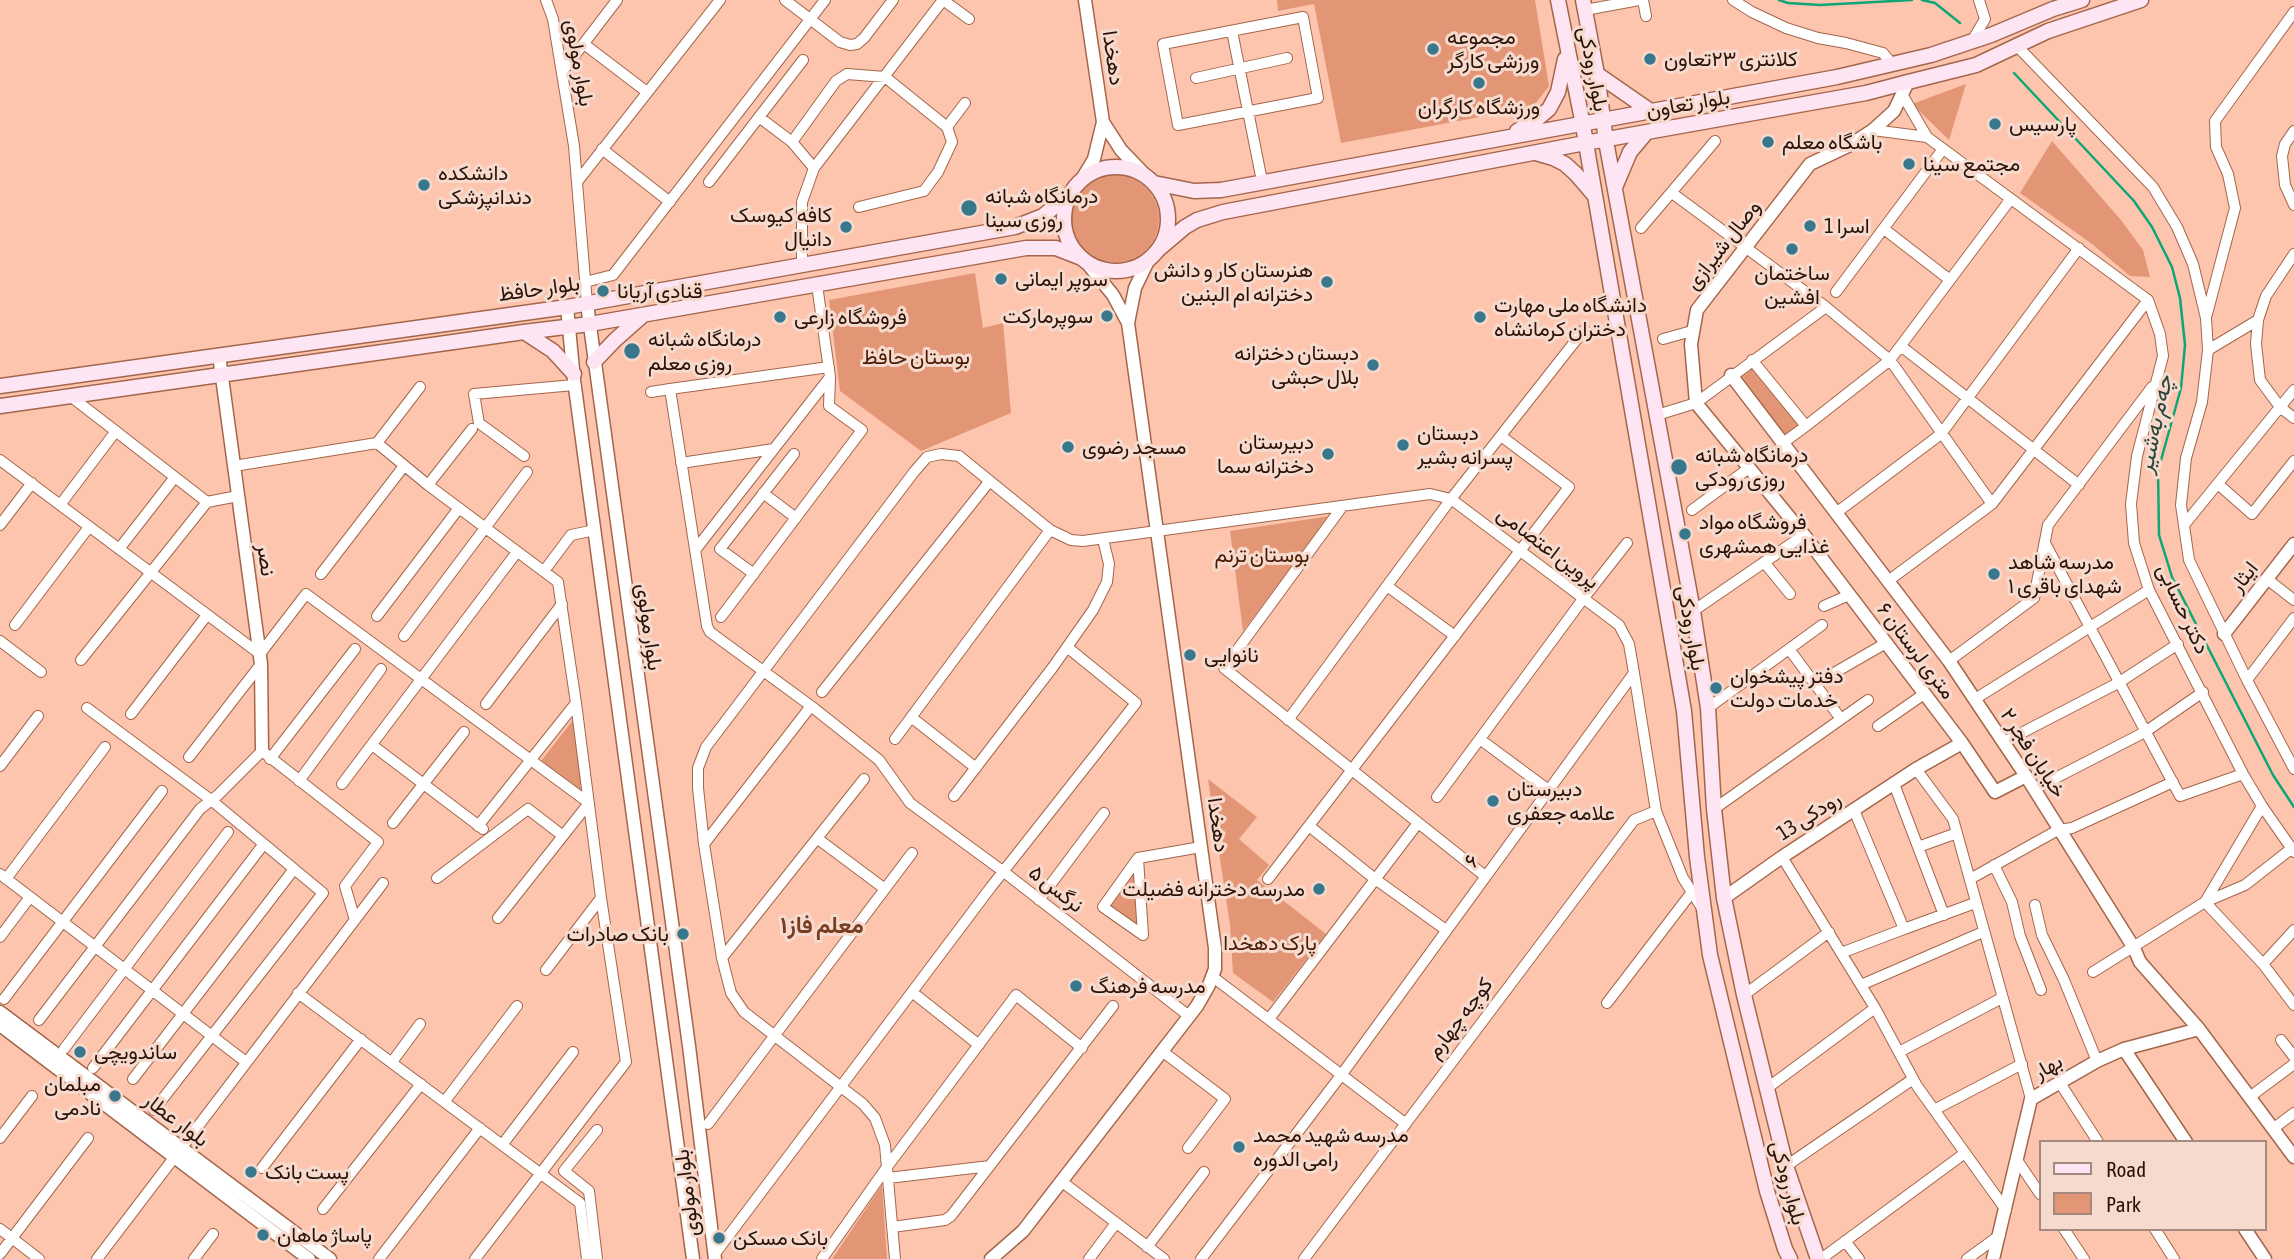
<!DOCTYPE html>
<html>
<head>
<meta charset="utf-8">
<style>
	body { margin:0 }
	#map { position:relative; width:2294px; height:1259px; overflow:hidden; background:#fdc5ae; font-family:"Asap Condensed",sans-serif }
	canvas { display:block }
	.legend { position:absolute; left:2039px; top:1140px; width:228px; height:91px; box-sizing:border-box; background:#f6dace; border:2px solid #a48a7e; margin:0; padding:9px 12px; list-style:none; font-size:21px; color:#2a1207 }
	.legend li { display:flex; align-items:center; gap:14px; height:35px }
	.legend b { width:35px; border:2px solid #a48a7e }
</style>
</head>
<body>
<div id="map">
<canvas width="2294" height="1259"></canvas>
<ul class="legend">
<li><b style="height:9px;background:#fee5f4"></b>Road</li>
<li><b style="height:19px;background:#e39675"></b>Park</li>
</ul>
</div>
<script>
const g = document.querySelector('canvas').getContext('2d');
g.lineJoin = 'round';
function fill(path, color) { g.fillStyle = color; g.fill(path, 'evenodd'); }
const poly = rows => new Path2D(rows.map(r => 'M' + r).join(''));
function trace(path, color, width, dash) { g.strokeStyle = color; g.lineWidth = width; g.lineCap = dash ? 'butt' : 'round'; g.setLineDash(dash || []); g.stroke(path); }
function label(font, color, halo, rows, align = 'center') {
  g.font = font + ' "Asap Condensed",Vazirmatn,sans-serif'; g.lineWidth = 6; g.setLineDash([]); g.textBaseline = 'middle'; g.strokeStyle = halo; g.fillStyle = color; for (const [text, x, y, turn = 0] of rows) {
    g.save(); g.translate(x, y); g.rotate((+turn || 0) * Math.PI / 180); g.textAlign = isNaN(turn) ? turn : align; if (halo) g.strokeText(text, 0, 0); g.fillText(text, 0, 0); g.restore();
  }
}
fill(poly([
	[1277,0,1535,0,1549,86,1533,107,1341,143,1314,4,1278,11],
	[1966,84,1949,140,1912,104],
	[2052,141,2121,220,2143,250,2150,277,2130,276,2092,244,2020,193],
	'1071 219a44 44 0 1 1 88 0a44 44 0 1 1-88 0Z',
	[975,273,983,328,1003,323,1011,413,921,451,840,391,829,300],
	[1752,364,1799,426,1783,438,1736,376],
	[1330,516,1243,631,1230,531],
	[573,720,583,793,541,761],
	[1208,779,1257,817,1239,839,1269,865,1257,880,1326,934,1273,1002,1233,973,1230,925],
	[1134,868,1138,928,1108,906],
	[882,1185,887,1259,832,1259]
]), '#e39675');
trace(poly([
	[1779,0,1788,3,1820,5,1912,0],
	[1922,0,1935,3,1960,23],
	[2014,73,2134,201,2152,227,2172,267,2180,298,2185,345,2181,388,2158,471,2159,535,2172,577,2273,775,2294,807]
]), '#0da777', 2.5);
const minor = poly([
	[546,0,553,19,574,146,587,304],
	[785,0,840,42,850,45,857,44,864,38,893,0],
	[943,0,969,19],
	[1643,0,1646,16],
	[1733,0,1752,12,1786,28,1818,38,1846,43,1883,53,1892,64],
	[1585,10,1639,0],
	[1303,17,1318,98,1178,125,1163,44,1303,17],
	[1232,31,1262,181],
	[1972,41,1985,19,1979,0],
	[584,44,647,92],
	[2017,46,2153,187,2177,227,2193,264,2206,318,2208,350,2202,402,2186,458,2181,505,2189,560,2247,680,2294,769],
	[562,72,617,0],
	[1196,78,1287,58],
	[759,117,792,142,814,168],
	[1873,130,1927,137,1902,94],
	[2294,131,2285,144,2282,156,2285,185,2294,205],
	[1927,137,2148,300,2160,334,2163,356,2137,456,2131,504,2134,543,2149,590,2243,774,2262,806,2294,852],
	[792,142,836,81,847,74,885,77,947,127],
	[602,149,670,202],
	[577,182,720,0],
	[709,182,803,60],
	[1672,193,1826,307,1890,360,1992,504],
	[859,207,924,191,938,172,952,142,947,127,965,103],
	[1641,228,1715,141],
	[1884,229,1950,280],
	[2294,254,2266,296,2258,320,2256,344,2260,380,2280,407,2294,418],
	[802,265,802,202,814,168,943,0],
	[585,282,613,275,825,0],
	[1836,292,1943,149],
	[2207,314,2235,208,2228,174,2216,147,2215,121,2294,12],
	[1663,339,1692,331],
	[1902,347,2079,485],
	[2208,350,2258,320],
	[1752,360,1806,426,1890,360,2010,200],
	[829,367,670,389,707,626,710,632,811,706,879,760,910,803,1004,872,1189,1016],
	[651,392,670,389],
	[69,395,207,502,238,496],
	[1657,415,1696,403,1826,307],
	[377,443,428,485,558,582,576,703,601,898,626,1062,475,1259],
	[377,443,420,387],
	[1783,443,1806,426],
	[524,456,479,423,474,394,574,385],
	[0,460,260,654,306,594,589,803,498,918],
	[681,463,774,449],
	[234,466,377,443],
	[2218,484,2252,514,2294,461],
	[428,485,472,429],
	[763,493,796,518],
	[60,505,116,431],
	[1342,507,1224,668,1485,876],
	[1692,510,1749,468],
	[1836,513,1941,434,2079,248],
	[0,525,32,483],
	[2184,525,2294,390],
	[2045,543,2180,796,2243,774],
	[119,549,175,477],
	[696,549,830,377],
	[1764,562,1790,594],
	[544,571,571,535,595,530],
	[321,574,404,466],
	[754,574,720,549,794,454],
	[2267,579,2294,600],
	[1888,581,1992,504,2148,300],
	[1387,586,1455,636],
	[1824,606,1849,595],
	[1693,611,1804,535],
	[377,616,459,508],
	[721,617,862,430,829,406,830,377,817,285],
	[15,625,89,527],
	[404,636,527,472],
	[0,641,41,672],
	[1789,649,1841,719],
	[81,660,207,502],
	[1949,661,2034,598,2048,525,2152,387],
	[2247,680,2294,618],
	[1815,684,1886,643],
	[822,692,989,482],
	[1975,699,2149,590],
	[486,704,562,604],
	[87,708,211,800,323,893,154,1110],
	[1708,708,1822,625],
	[131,714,207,615],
	[911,717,976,768],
	[1288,720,1451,499,1584,330],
	[1878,726,1924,694],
	[895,739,1050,530],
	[1481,740,1550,791],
	[2004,742,2118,683,2178,644],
	[372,745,483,829],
	[189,757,261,664],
	[270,759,355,649],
	[0,766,38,716],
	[1916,769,1953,819,2031,1099],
	[299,781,381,669],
	[342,784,517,552],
	[1894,784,1944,915],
	[2034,789,2145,732,2203,692],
	[954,796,1053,667,1093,610,1107,582,1109,564,1103,539],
	[1437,797,1583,599,1627,543],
	[2262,806,2205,902,2263,964,2294,1005],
	[1714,809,1868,700],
	[393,823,464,732],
	[478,826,576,703],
	[1309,826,1375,879,1446,930],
	[818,839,885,889],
	[704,844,811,706],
	[1918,847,1957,833],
	[1782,857,1875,1008,1917,1086,2006,1210],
	[1138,858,1143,935,1103,907,1138,858,1201,847],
	[1994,865,2012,902,2020,936,2041,990],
	[0,874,246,1062],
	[437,878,528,809,563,836],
	[6,879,105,747],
	[1268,879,1569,487,1501,436],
	[1970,879,2058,830,2072,828,2173,782],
	[1039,900,1104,813],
	[2035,905,2042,935,2064,980,2097,1061],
	[1904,929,1975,903],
	[0,937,30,897],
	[1841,953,1904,929,1854,810],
	[722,958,864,779],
	[2263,964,2294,930],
	[546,970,601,898],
	[2093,972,2205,902,2245,885,2291,849],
	[1213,977,1406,1124],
	[1861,985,1983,932],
	[912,992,979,1045],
	[298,993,580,1203,587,1259],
	[1744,995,1829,932],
	[4,999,162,791],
	[1607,1003,1692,892],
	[1269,1019,1418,823],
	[39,1020,200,809,218,795,262,751,378,842,345,886,355,920],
	[2281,1040,2294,1057],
	[64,1049,228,832],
	[1162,1051,1225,1099,1188,1148],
	[1899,1052,2002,998],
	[392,1062,420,1024],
	[93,1068,263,845],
	[133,1079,294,869],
	[2060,1083,2098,1142],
	[1766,1089,1875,1008],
	[2251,1096,2294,1064],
	[445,1101,517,1006],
	[1934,1110,2022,1064],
	[708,1124,912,853],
	[2274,1128,2294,1113],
	[597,1130,564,1171,589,1191,597,1259],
	[0,1138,32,1096],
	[502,1145,573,1052],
	[2017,1160,2040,1194],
	[1786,1166,1913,1079],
	[262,1168,361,1039],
	[888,1178,990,1166],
	[1061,1181,1164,1259],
	[323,1209,421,1084],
	[892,1227,945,1220,951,1216,1113,1006],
	[0,1229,39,1259],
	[2064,1229,2084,1259],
	[2155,1229,2174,1259],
	[1845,1241,1859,1259],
	[1147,1247,1204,1172],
	[0,1254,88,1138],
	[714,1255,991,887,1136,703,1067,647],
	[97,1259,383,883],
	[194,1259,213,1234],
	[379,1259,480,1128],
	[822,1259,887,1167,1016,995,1082,1048],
	[895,1259,885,1145,875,1118,863,1104,744,1012,731,993,722,958,704,844,698,788,698,768,706,747,914,472,927,457,941,454,959,456,1050,530,1071,540,1083,541,1430,494,1451,499,1619,625,1629,644,1634,673,1656,811,1683,878,1702,908],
	[1089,1259,1116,1223],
	[1201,1259,1342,1074,1634,673],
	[1304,1259,1634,820,1656,811],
	[1821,1259,1965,1153],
	[1967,1259,2000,1235]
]);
const tertiary = poly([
	[1908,82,1894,111,1873,130,1850,145,1810,164,1697,310,1691,344,1696,403,1804,535,1962,743,1995,792,2026,776],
	[1103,122,1121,150,1146,176],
	[1082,179,1094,159,1103,122,1085,0],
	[1087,263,1113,295,1128,323],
	[587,304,689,1046,715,1259],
	[567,307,574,380,693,1259],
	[219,355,261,664,262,751],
	[1731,375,1949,661,2026,776,2134,948,2140,962,2199,1029,2294,1157],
	[2224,634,2294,544],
	[1724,898,1782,857,1916,769,1962,743],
	[0,1012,330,1259],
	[0,1025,309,1259],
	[2124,1049,2186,1142],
	[2245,1229,2265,1259],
	[991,1259,1023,1231,1197,1006,1209,985,1215,969,1215,948,1128,323,1135,288,1148,261],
	[1993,1259,2031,1099,2097,1061,2124,1049,2199,1029]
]);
const secondary = poly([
	[1558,0,1582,120,1684,711,1697,857,1710,955,1767,1191,1785,1249,1790,1259],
	[1583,0,1597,74,1606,141,1693,611,1708,708,1714,809,1724,898,1744,995,1786,1166,1818,1259],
	[1597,74,1649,110],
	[1517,131,1536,120,1549,109,1558,92,1565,59],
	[1536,153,1553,158,1565,164,1576,174,1594,195],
	'1064 219a52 52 0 1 1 104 0a52 52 0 1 1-104 0Z',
	[1154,183,1194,191,1221,190,1837,77,1931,55,1991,35,2053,9,2082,0],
	[1616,185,1630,152,1646,133],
	[1159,249,1185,227,1197,220,1223,212,1585,143,1866,93,1908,82,1976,65,2048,31,2141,0],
	[524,332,553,351,574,374],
	[594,362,615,340,641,317],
	[0,386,567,307,1015,227,1043,216,1072,192],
	[0,406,524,332,590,324,1026,248,1056,248,1079,257]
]);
trace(minor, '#a4664b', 12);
trace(tertiary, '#a4664b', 15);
trace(secondary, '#a4664b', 17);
trace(minor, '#fff', 10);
trace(tertiary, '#fff', 12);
trace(secondary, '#fee5f4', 14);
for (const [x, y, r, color] of [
	[1433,49,7,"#39778d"],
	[1650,59,7,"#39778d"],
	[1479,83,7,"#39778d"],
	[1995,124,7,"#39778d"],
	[1768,142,7,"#39778d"],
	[1909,164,7,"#39778d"],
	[424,185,7,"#39778d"],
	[969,208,9,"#39778d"],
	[1810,226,7,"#39778d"],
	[846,227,7,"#39778d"],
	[1792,249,7,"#39778d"],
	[1001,279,7,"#39778d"],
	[1327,282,7,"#39778d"],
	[603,291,7,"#39778d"],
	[1107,316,7,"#39778d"],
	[780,317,7,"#39778d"],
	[1480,317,7,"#39778d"],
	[632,351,9,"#39778d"],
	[1373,365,7,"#39778d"],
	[1403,445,7,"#39778d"],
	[1068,447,7,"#39778d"],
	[1328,454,7,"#39778d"],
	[1679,467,9,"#39778d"],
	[1685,534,7,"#39778d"],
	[1994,574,7,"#39778d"],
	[1190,655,7,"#39778d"],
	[1716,688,7,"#39778d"],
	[1493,801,7,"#39778d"],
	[1319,889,7,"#39778d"],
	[683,934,7,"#39778d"],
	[1076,986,7,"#39778d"],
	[80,1052,7,"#39778d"],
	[115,1096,7,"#39778d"],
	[1239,1147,7,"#39778d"],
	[251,1172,7,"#39778d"],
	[263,1235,7,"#39778d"],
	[719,1238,7,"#39778d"]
]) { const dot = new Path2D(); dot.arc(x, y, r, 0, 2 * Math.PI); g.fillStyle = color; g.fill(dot); trace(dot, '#f6dace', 2.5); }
label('21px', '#2a1207', '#f6dace', [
	["مجموعه",1447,37],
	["ورزشی کارگر",1447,61],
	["کلانتری ۲۳تعاون",1664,59],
	["ورزشگاه کارگران",1479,107,"center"],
	["پارسیس",2009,124],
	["باشگاه معلم",1782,142],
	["مجتمع سینا",1923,164],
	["دانشکده",438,173],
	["دندانپزشکی",438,197],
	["درمانگاه شبانه",985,196],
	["روزی سینا",985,220],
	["کافه کیوسک",832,215,"right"],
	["دانیال",832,239,"right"],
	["اسرا 1",1824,226],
	["هنرستان کار و دانش",1313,270,"right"],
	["دخترانه ام البنین",1313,294,"right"],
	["ساختمان",1792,273,"center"],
	["افشین",1792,297,"center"],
	["سوپر ایمانی",1015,279],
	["قنادی آریانا",617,291],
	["دانشگاه ملی مهارت",1494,305],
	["دختران کرمانشاه",1494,329],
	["سوپرمارکت",1093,316,"right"],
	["فروشگاه زارعی",794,317],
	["درمانگاه شبانه",648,339],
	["روزی معلم",648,363],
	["دبستان دخترانه",1359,353,"right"],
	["بلال حبشی",1359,377,"right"],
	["دبستان",1417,433],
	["پسرانه بشير",1417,457],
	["دبیرستان",1314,442,"right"],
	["دخترانه سما",1314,466,"right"],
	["مسجد رضوی",1082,447],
	["درمانگاه شبانه",1695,455],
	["روزی رودکی",1695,479],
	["فروشگاه مواد",1699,522],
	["غذایی همشهری",1699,546],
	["مدرسه شاهد",2008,562],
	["شهدای باقری ۱",2008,586],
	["نانوایی",1204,655],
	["دفتر پیشخوان",1730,676],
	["خدمات دولت",1730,700],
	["دبیرستان",1507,789],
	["علامه جعفری",1507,813],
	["مدرسه دخترانه فضيلت",1305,889,"right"],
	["بانک صادرات",669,934,"right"],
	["مدرسه فرهنگ",1090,986],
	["ساندویچی",94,1052],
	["مبلمان",101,1084,"right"],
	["نادمی",101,1108,"right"],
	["مدرسه شهید محمد",1253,1135],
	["رامی الدوره",1253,1159],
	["پست بانک",265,1172],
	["پاساژ ماهان",277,1235],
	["بانک مسکن",733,1238]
], 'left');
label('21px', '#2a1207', '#f6dace', [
	["دهخدا",1113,58,82],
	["بلوار مولوی",579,63,80],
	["بلوار رودکی",1593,69,79],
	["بلوار تعاون",1688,104,-10],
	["وصال شیرازی",1723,245,-52],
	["بلوار حافظ",539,289,-8],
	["پروین اعتصامی",1548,548,37],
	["نصر",266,560,82],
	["ایثار",2244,577,-52],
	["دکتر حسابی",2183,609,65],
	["بلوار مولوی",649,627,82],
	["بلوار رودکی",1691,628,80],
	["۶ متری لرستان",1916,651,53],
	["خیابان فجر ۲",2033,753,57],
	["رودکی 13",1809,816,-33],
	["دهخدا",1218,825,82],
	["۶",1472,861,-53],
	["نرگس ۵",1056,889,38],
	["کوچه چهارم",1460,1018,-53],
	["بهار",2048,1067,-30],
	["بلوار عطار",176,1120,37],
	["بلوار رودکی",1788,1183,75],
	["بلوار مولوی",687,1193,-97]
]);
label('21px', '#491a03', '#f6dace', [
	["بوستان حافظ",916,357],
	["بوستان ترنم",1262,555],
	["پارک دهخدا",1270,943]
]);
label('italic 23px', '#2a4538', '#f6dace', [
	["چەم بەشیر",2155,424,-78]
]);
label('bold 23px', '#783e24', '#f6dace', [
	["معلم فاز۱",822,926]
]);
</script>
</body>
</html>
